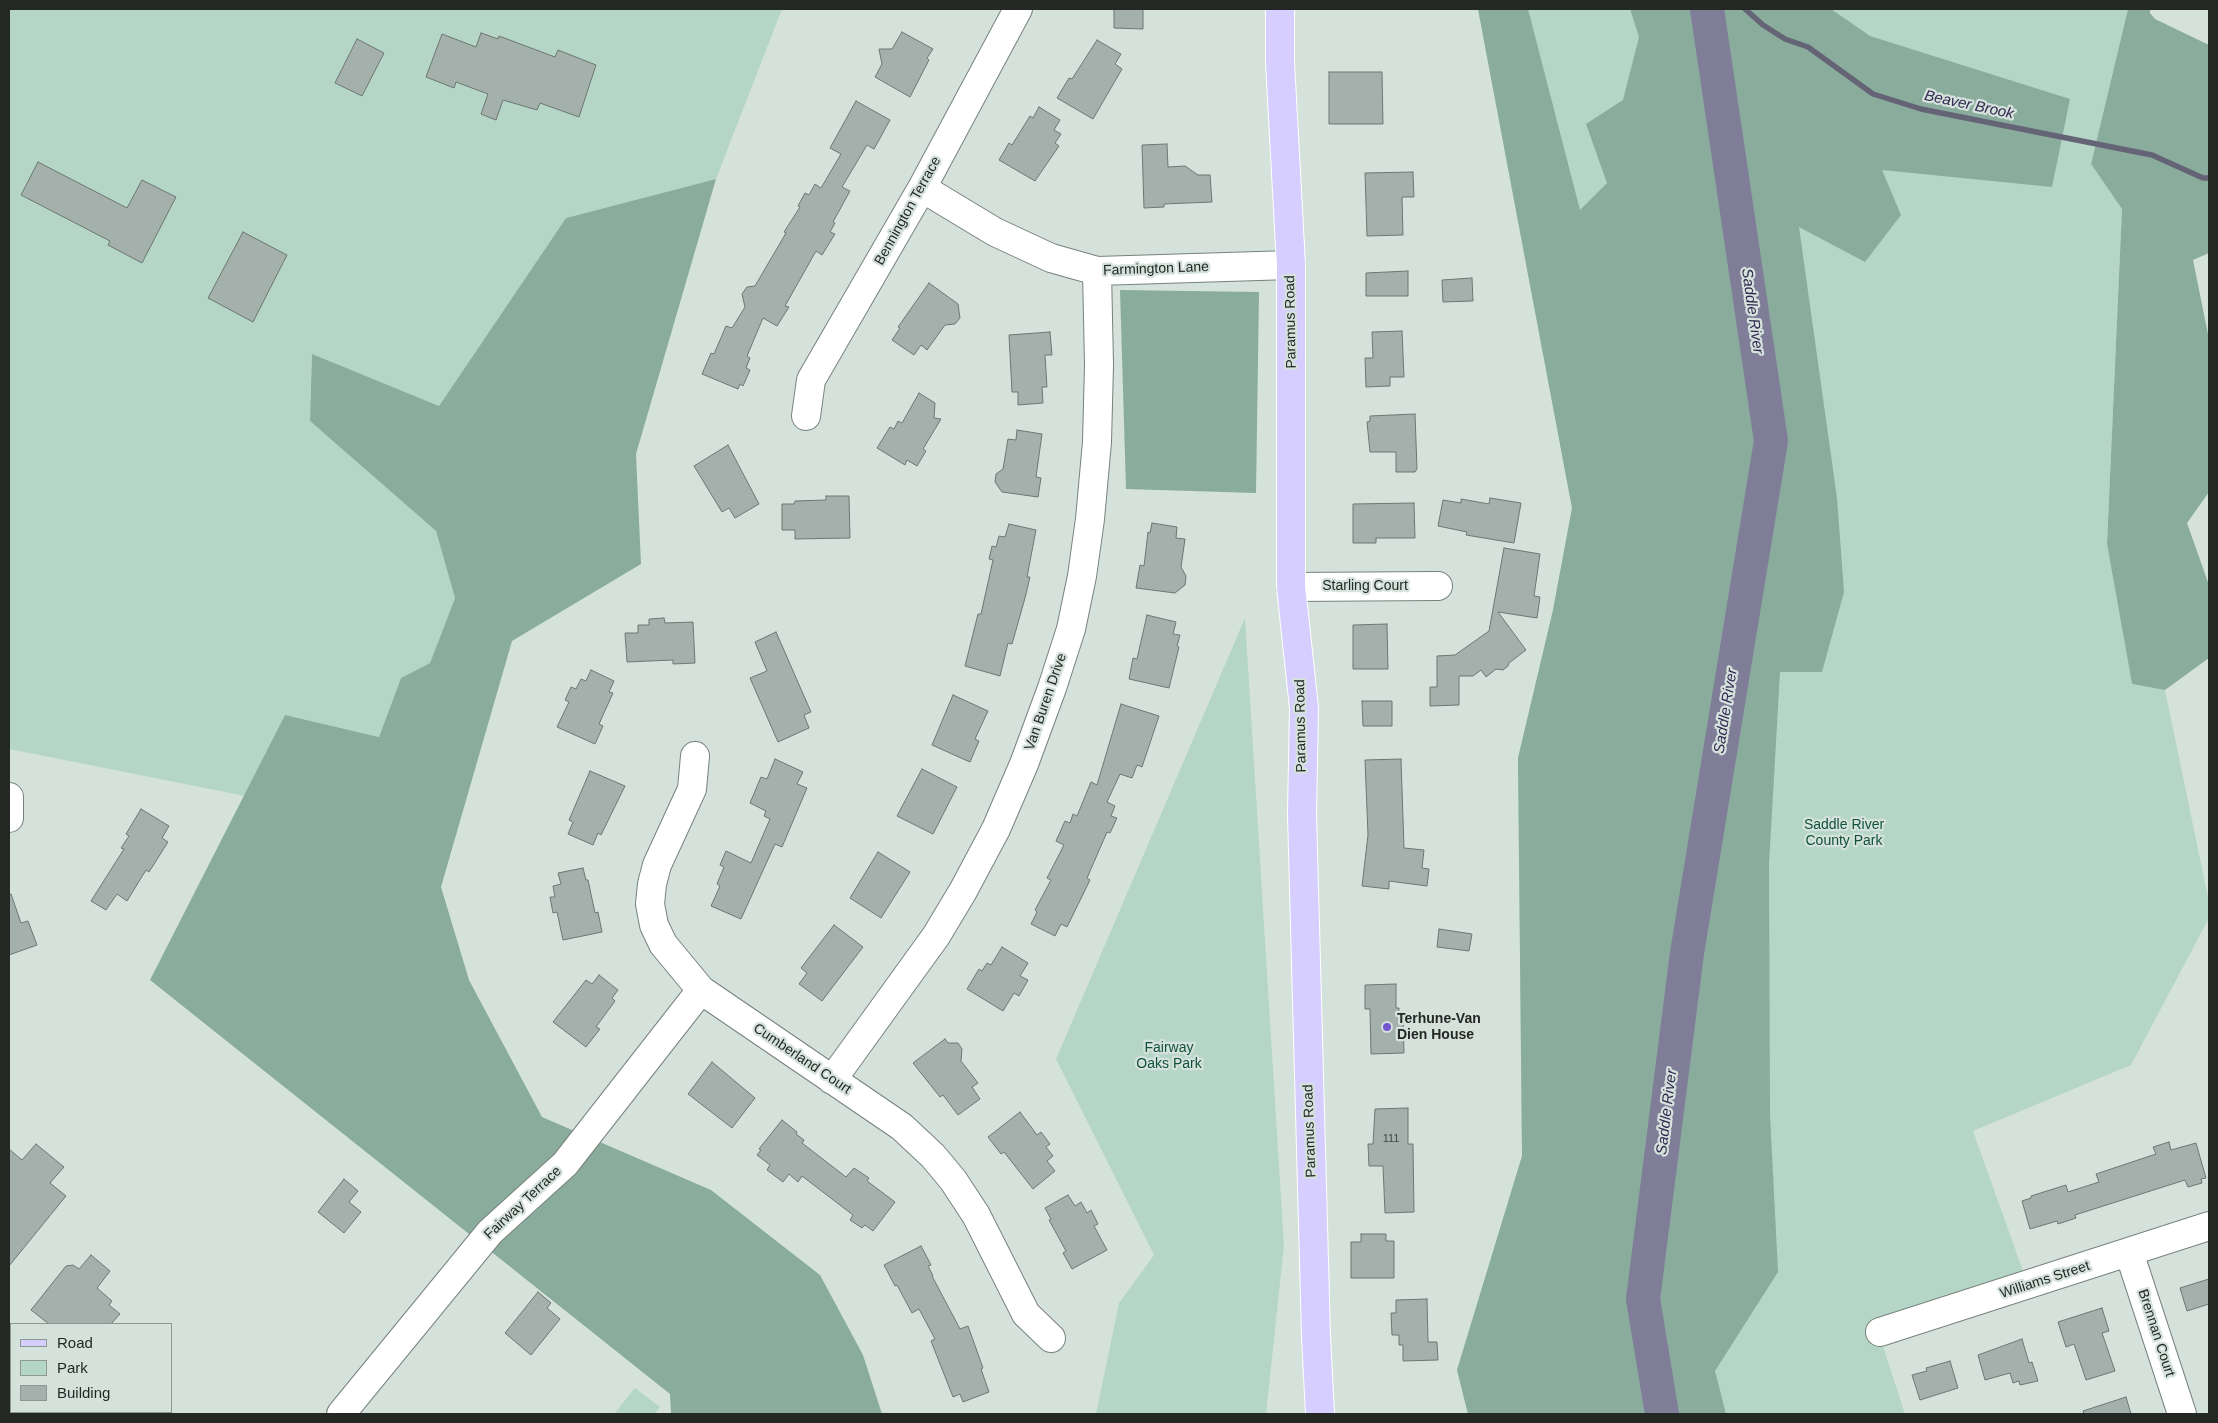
<!DOCTYPE html>
<html>
<head>
<meta charset="utf-8">
<style>
	body { margin:0 }
	#map { position:relative; width:2218px; height:1423px; overflow:hidden; background:#d5e2dc; font-family:Helvetica,sans-serif }
	canvas { display:block }
	.frame { position:absolute; inset:0; border:10px solid #232825; pointer-events:none }
	.legend { position:absolute; left:10px; top:1323px; width:162px; height:90px; box-sizing:border-box; background:#d5e2dc; border:1px solid #8e9893; margin:0; padding:6px 9px; list-style:none; font-size:15px; color:#232825 }
	.legend li { display:flex; align-items:center; gap:10px; height:25px }
	.legend b { width:25px; border:1px solid #8e9893 }
</style>
</head>
<body>
<div id="map">
<canvas width="2218" height="1423"></canvas>
<div class="frame"></div>
<ul class="legend">
<li><b style="height:6px;background:#d6cefe"></b>Road</li>
<li><b style="height:14px;background:#b5d6c7"></b>Park</li>
<li><b style="height:14px;background:#a4b0ab"></b>Building</li>
</ul>
</div>
<script>
const g = document.querySelector('canvas').getContext('2d');
g.lineJoin = 'round';
function fill(path, color) { g.fillStyle = color; g.fill(path, 'evenodd'); }
const poly = rows => new Path2D(rows.map(r => 'M' + r).join(''));
function trace(path, color, width, dash) { g.strokeStyle = color; g.lineWidth = width; g.lineCap = dash ? 'butt' : 'round'; g.setLineDash(dash || []); g.stroke(path); }
function label(font, color, halo, rows, align = 'center') {
  g.font = font + ' Helvetica,sans-serif'; g.lineWidth = 4.5; g.setLineDash([]); g.textBaseline = 'middle'; g.strokeStyle = halo; g.fillStyle = color; for (const [text, x, y, turn = 0] of rows) {
    g.save(); g.translate(x, y); g.rotate((+turn || 0) * Math.PI / 180); g.textAlign = isNaN(turn) ? turn : align; if (halo) g.strokeText(text, 0, 0); g.fillText(text, 0, 0); g.restore();
  }
}
fill(poly([
	[9,9,782,9,716,179,566,218,439,406,312,355,310,421,436,531,455,598,430,663,401,678,379,737,285,715,245,796,9,749],
	[1478,9,2128,9,2091,164,2122,209,2107,544,2132,684,2165,690,2209,902,2209,918,2131,1065,1973,1131,2028,1285,1879,1334,1905,1414,1468,1414,1457,1370,1522,1156,1518,758,1553,610,1572,508],
	[1245,618,1284,1246,1266,1414,1096,1414,1119,1303,1154,1255,1056,1059],
	[635,1388,660,1407,655,1414,614,1414]
]), '#b5d6c7');
fill(poly([
	[1478,9,1528,9,1580,210,1607,183,1586,124,1623,100,1639,37,1630,9,1831,9,1870,36,2070,99,2052,187,1882,170,1901,215,1865,262,1799,227,1837,498,1844,592,1822,672,1780,672,1769,864,1770,1114,1778,1272,1715,1371,1726,1414,1468,1414,1457,1370,1522,1156,1518,758,1553,610,1572,508],
	[2128,9,2150,9,2150,13,2155,19,2209,45,2209,253,2193,260,2209,339,2209,492,2187,523,2209,585,2209,658,2165,690,2132,684,2107,544,2122,209,2091,164],
	[716,179,636,454,641,564,512,641,441,887,469,980,542,1117,711,1190,820,1275,863,1355,882,1414,671,1414,670,1394,150,980,285,715,379,737,401,678,430,663,455,598,436,531,310,421,312,354,439,406,566,218],
	[1120,290,1259,292,1256,493,1126,489]
]), '#8aac9d');
trace(poly([
	[1745,9,1763,25,1785,39,1808,47,1873,94,1921,109,2152,155,2203,178,2209,178]
]), '#646476', 5.5);
trace(poly([
	[1662,1414,1643,1299,1687,953,1771,441,1707,9]
]), '#807d99', 34);
const building = poly([
	[1114,9,1143,9,1143,29,1114,28,1114,9],
	[902,32,933,49,927,58,929,60,910,97,875,77,882,64,879,49,892,49,902,32],
	[481,33,498,39,499,36,555,57,558,50,596,65,579,117,540,103,537,110,503,100,496,120,481,114,488,94,456,82,454,88,426,77,442,34,476,47,481,33],
	[357,39,384,53,362,96,335,83,357,39],
	[1097,40,1121,54,1115,64,1122,69,1093,119,1057,98,1069,78,1072,79,1097,40],
	[1329,72,1382,72,1383,124,1329,124,1329,72],
	[856,101,890,120,874,149,867,145,842,187,850,191,833,222,835,223,830,232,835,234,822,255,816,251,785,306,789,307,777,326,763,318,747,356,750,358,746,368,750,370,743,386,740,384,738,389,702,374,711,353,714,354,726,326,732,328,745,307,742,294,747,287,755,286,786,233,784,232,800,207,798,206,805,193,809,195,815,184,821,188,841,154,830,148,856,101],
	[1039,107,1060,120,1054,130,1061,134,1055,143,1059,146,1035,181,999,160,1009,143,1012,145,1030,116,1033,118,1039,107],
	[1167,144,1168,167,1185,166,1198,175,1210,175,1212,202,1164,204,1164,207,1144,208,1142,145,1167,144],
	[38,162,127,208,142,180,176,197,142,263,108,245,110,241,21,195,38,162],
	[1413,172,1414,197,1402,197,1403,235,1367,236,1365,173,1413,172],
	[243,232,287,255,253,322,208,298,243,232],
	[1408,271,1408,296,1366,296,1366,273,1408,271],
	[1472,278,1473,301,1443,302,1442,280,1472,278],
	[929,283,958,304,960,318,955,324,945,325,927,350,921,345,914,355,892,340,900,328,898,327,929,283],
	[1402,331,1404,377,1390,377,1390,386,1366,387,1365,358,1373,358,1372,332,1402,331],
	[1050,332,1052,355,1045,355,1047,387,1042,387,1043,403,1018,405,1018,392,1012,392,1009,335,1050,332],
	[919,393,935,403,934,418,941,419,923,449,926,451,917,466,907,460,905,465,877,448,890,427,894,429,898,421,902,423,919,393],
	[1415,414,1417,469,1415,472,1396,472,1396,452,1370,452,1367,422,1370,421,1370,416,1415,414],
	[1017,430,1042,434,1036,477,1041,478,1038,497,1002,492,995,482,996,474,1003,469,1008,439,1016,440,1017,430],
	[728,445,759,504,735,518,729,508,722,512,694,466,728,445],
	[826,496,849,496,850,538,795,539,795,530,782,530,782,504,794,504,795,501,826,500,826,496],
	[1490,498,1521,503,1514,543,1466,535,1467,532,1438,526,1443,500,1461,503,1461,499,1489,504,1490,498],
	[1414,503,1415,538,1376,538,1376,543,1353,543,1353,504,1414,503],
	[1152,523,1177,527,1176,538,1185,539,1181,567,1186,576,1185,585,1175,593,1136,588,1140,565,1144,566,1148,532,1150,533,1152,523],
	[1009,524,1036,530,1027,577,1030,577,1025,598,1012,644,1008,643,1000,676,965,666,978,614,981,614,993,560,989,559,992,546,996,547,999,536,1005,537,1009,524],
	[1504,548,1540,554,1534,596,1540,597,1537,618,1498,612,1526,650,1509,663,1508,666,1503,670,1496,669,1486,677,1481,670,1473,676,1459,676,1459,705,1430,706,1430,687,1437,687,1437,656,1455,655,1489,631,1504,548],
	[1147,615,1176,622,1173,634,1180,635,1177,646,1179,647,1169,688,1129,679,1133,658,1137,659,1147,615],
	[664,618,665,623,693,622,695,663,673,664,673,660,627,662,625,633,638,633,638,625,649,625,649,619,664,618],
	[1387,624,1388,669,1353,669,1353,625,1387,624],
	[776,632,811,712,804,715,809,728,778,742,750,678,767,671,755,642,776,632],
	[591,670,614,681,609,692,613,693,599,724,603,726,595,744,557,727,569,702,565,700,571,687,576,689,581,679,586,681,591,670],
	[953,695,988,711,975,739,979,741,970,762,932,745,953,695],
	[1362,701,1392,701,1392,726,1363,726,1362,701],
	[1121,704,1159,716,1142,767,1137,765,1132,778,1120,774,1107,802,1115,806,1111,816,1117,818,1110,833,1107,832,1087,878,1090,880,1067,927,1061,924,1055,936,1031,924,1037,912,1035,910,1051,880,1047,878,1064,845,1056,841,1065,821,1070,823,1073,814,1077,816,1091,782,1097,785,1121,704],
	[775,759,803,772,797,784,807,788,782,847,775,844,741,919,711,906,720,886,717,884,724,867,720,865,726,851,751,863,770,819,764,816,766,811,750,803,761,777,767,779,775,759],
	[1401,759,1404,848,1424,850,1422,868,1429,869,1427,886,1389,881,1389,889,1362,886,1368,835,1365,760,1401,759],
	[922,769,957,787,933,834,897,816,922,769],
	[590,771,625,786,601,835,598,833,593,845,568,834,573,822,569,820,590,771],
	[141,809,169,826,162,838,168,842,149,872,146,870,127,901,117,894,106,910,91,901,124,849,121,848,129,836,126,834,141,809],
	[878,852,910,872,881,918,850,898,878,852],
	[583,868,586,880,588,880,595,913,598,912,602,932,563,940,557,912,553,913,550,897,555,897,553,886,561,884,558,873,583,868],
	[9,894,11,894,21,923,28,921,37,945,9,955,9,894],
	[834,925,863,947,822,1001,799,984,807,973,801,968,834,925],
	[1439,929,1472,934,1469,951,1437,947,1439,929],
	[1002,947,1028,963,1020,976,1028,980,1019,996,1014,993,1003,1011,967,989,979,969,982,971,987,963,991,965,1002,947],
	[599,975,618,990,612,998,615,1001,596,1027,600,1029,586,1047,553,1022,586,980,592,984,599,975],
	[1396,984,1396,1008,1399,1008,1399,1015,1403,1015,1404,1053,1371,1054,1370,1009,1365,1009,1365,985,1396,984],
	[945,1039,948,1043,958,1043,962,1049,961,1061,978,1083,972,1087,980,1099,958,1115,943,1095,940,1097,913,1063,945,1039],
	[712,1062,755,1098,732,1128,688,1094,712,1062],
	[1408,1108,1408,1144,1413,1144,1414,1212,1385,1213,1383,1166,1369,1166,1368,1144,1373,1144,1375,1109,1408,1108],
	[1020,1112,1037,1135,1041,1132,1050,1144,1046,1147,1053,1156,1047,1161,1055,1171,1033,1189,1004,1152,1001,1154,988,1137,1020,1112],
	[782,1120,797,1132,796,1134,804,1140,802,1143,846,1177,854,1168,869,1178,867,1181,895,1202,873,1231,865,1225,862,1228,850,1220,853,1215,802,1176,798,1182,789,1174,783,1182,767,1170,770,1165,757,1155,761,1150,759,1149,782,1120],
	[2169,1142,2171,1150,2196,1143,2206,1178,2201,1179,2202,1183,2188,1187,2185,1180,2075,1215,2076,1218,2058,1224,2057,1221,2030,1229,2022,1201,2031,1198,2031,1196,2066,1185,2068,1192,2099,1182,2096,1174,2156,1154,2153,1147,2169,1142],
	[36,1144,64,1167,50,1183,66,1196,9,1266,9,1149,22,1160,36,1144],
	[344,1179,358,1191,349,1202,361,1212,344,1233,318,1212,344,1179],
	[1068,1195,1075,1206,1081,1202,1087,1213,1091,1210,1098,1224,1094,1226,1107,1250,1072,1269,1063,1253,1066,1251,1049,1220,1051,1219,1045,1208,1068,1195],
	[1361,1234,1386,1234,1386,1241,1394,1241,1394,1278,1351,1278,1351,1242,1361,1242,1361,1234],
	[921,1246,931,1265,928,1266,933,1276,932,1276,960,1329,968,1326,983,1368,981,1369,989,1392,963,1402,960,1394,953,1397,931,1341,935,1339,919,1309,912,1313,897,1285,895,1286,884,1265,921,1246],
	[91,1255,110,1271,97,1288,112,1301,109,1305,120,1314,111,1324,49,1324,31,1310,66,1266,73,1265,79,1269,91,1255],
	[2209,1279,2209,1304,2187,1311,2180,1288,2209,1279],
	[538,1292,551,1303,547,1308,560,1319,531,1355,505,1333,538,1292],
	[1427,1299,1428,1342,1437,1342,1438,1360,1403,1361,1403,1345,1399,1345,1399,1335,1392,1335,1391,1313,1396,1313,1396,1300,1427,1299],
	[2102,1308,2109,1331,2102,1333,2115,1371,2086,1380,2074,1344,2066,1347,2058,1322,2102,1308],
	[2022,1339,2029,1363,2032,1362,2038,1381,2020,1385,2019,1381,2013,1383,2010,1373,1985,1380,1978,1355,2022,1339],
	[1950,1361,1958,1388,1920,1400,1912,1375,1927,1371,1926,1368,1950,1361],
	[2126,1397,2131,1414,2084,1414,2083,1411,2126,1397]
]);
fill(building, '#a4b0ab');
trace(building, '#6c7772', 1);
const minor = poly([
	[922,188,995,232,1051,258,1097,271,1291,265],
	[806,416,811,380,922,188,1018,9],
	[1291,587,1438,586],
	[695,756,692,789,657,865,652,884,650,904,654,925,663,944,701,990,902,1127,933,1156,953,1180,976,1215,1026,1314,1051,1338],
	[9,797,9,818],
	[832,1080,936,936,963,891,996,829,1024,764,1052,688,1071,629,1082,576,1090,519,1097,442,1099,365,1097,271],
	[2129,1252,2182,1414],
	[1880,1332,2209,1226],
	[341,1414,490,1232,565,1164,701,990]
]);
const major = poly([
	[1280,9,1280,62,1291,265,1291,587,1304,708,1302,814,1316,1336,1320,1414]
]);
trace(minor, '#77827d', 30);
trace(major, '#fff', 30);
trace(minor, '#fff', 28);
trace(major, '#d6cefe', 28);
for (const [x, y, r, color] of [
	[1387,1027,5,"#7455cf"]
]) { const dot = new Path2D(); dot.arc(x, y, r, 0, 2 * Math.PI); g.fillStyle = color; g.fill(dot); trace(dot, '#d5e2dc', 2); }
label('11px', '#434a46', null, [
	["111",1391,1139]
]);
label('14px', '#232825', '#d5e2dc', [
	["Bennington Terrace",908,211,-61],
	["Farmington Lane",1156,269,-2],
	["Paramus Road",1291,322,-91],
	["Starling Court",1365,586],
	["Van Buren Drive",1046,702,-71],
	["Paramus Road",1301,726,-91],
	["Cumberland Court",802,1059,34],
	["Paramus Road",1310,1131,-92],
	["Fairway Terrace",523,1203,-43],
	["Williams Street",2045,1280,-18],
	["Brennan Court",2156,1333,72]
]);
label('14px', '#10513d', '#d5e2dc', [
	["Saddle River",1844,825],
	["County Park",1844,841],
	["Fairway",1169,1048],
	["Oaks Park",1169,1064]
]);
label('bold 14px', '#232825', '#d5e2dc', [
	["Terhune-Van",1397,1019],
	["Dien House",1397,1035]
], 'left');
label('italic 15px', '#302851', '#d5e2dc', [
	["Beaver Brook",1969,105,12],
	["Saddle River",1752,311,82],
	["Saddle River",1726,711,-81],
	["Saddle River",1667,1112,-83]
]);
</script>
</body>
</html>
